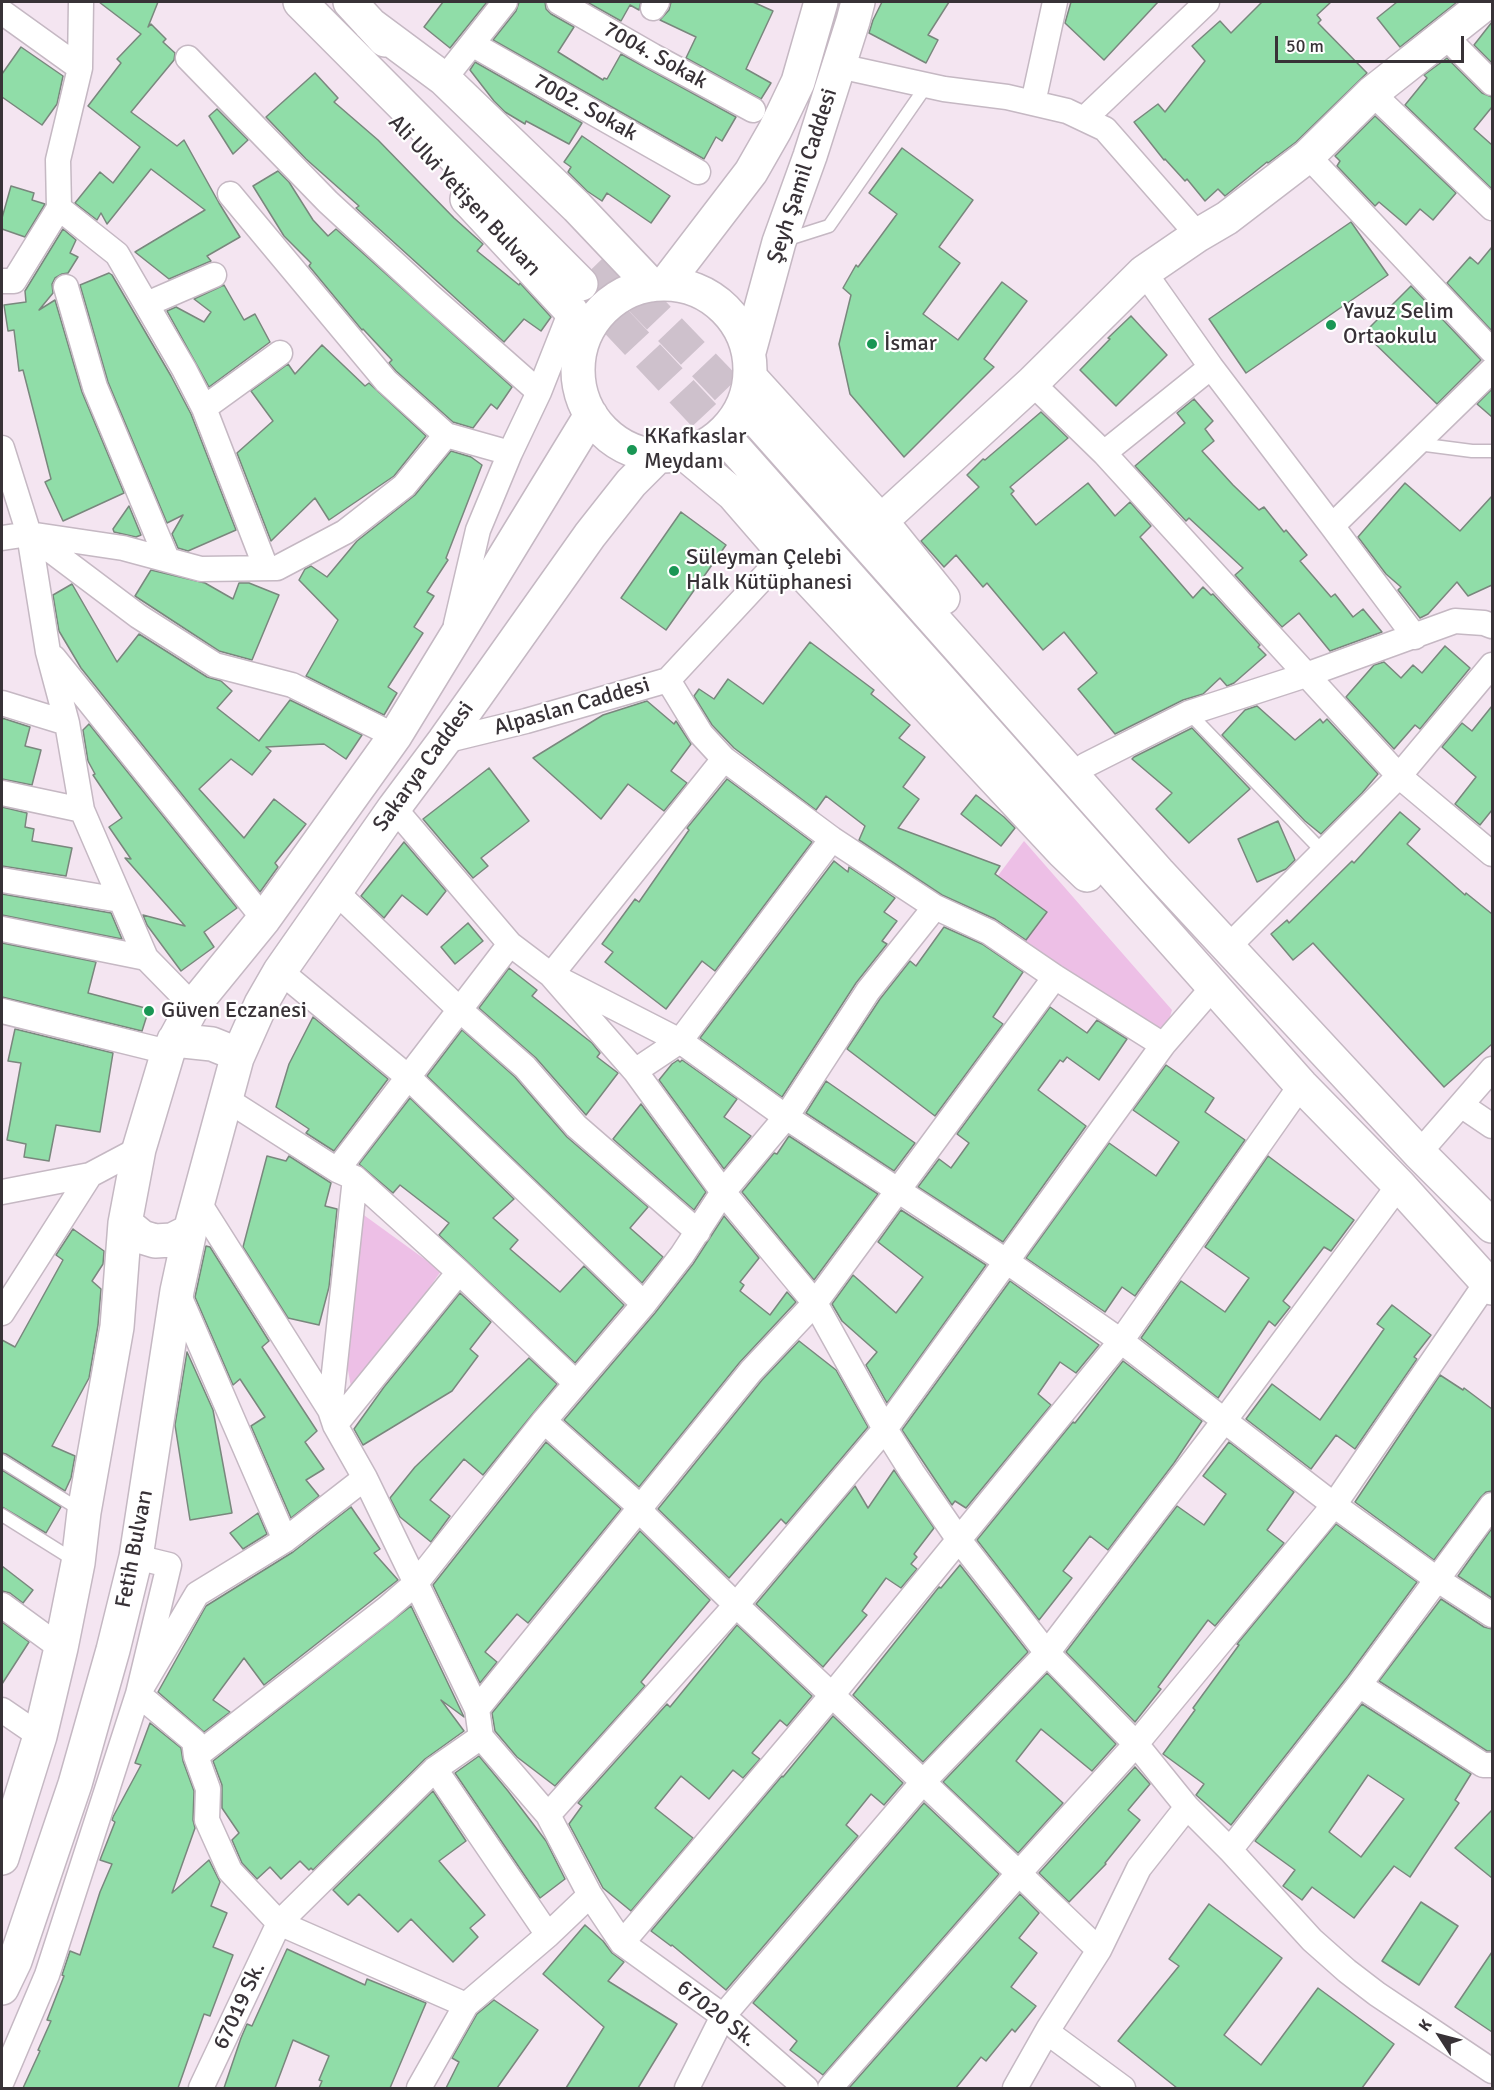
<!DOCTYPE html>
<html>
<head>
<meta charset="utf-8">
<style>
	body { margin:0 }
	#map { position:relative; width:1494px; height:2090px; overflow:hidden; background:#f4e5f1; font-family:Signika,sans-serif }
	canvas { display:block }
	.frame { position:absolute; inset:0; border:3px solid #383237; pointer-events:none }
	.north { position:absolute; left:1410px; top:2006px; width:60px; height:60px; -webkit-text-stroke:4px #fff; paint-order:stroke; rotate:306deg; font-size:16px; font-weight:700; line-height:24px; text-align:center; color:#383237 }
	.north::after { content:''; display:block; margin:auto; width:21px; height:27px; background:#383237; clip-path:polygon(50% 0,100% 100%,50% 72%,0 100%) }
	.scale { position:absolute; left:1275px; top:36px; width:189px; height:27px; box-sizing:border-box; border:3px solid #383237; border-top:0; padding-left:8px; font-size:18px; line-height:21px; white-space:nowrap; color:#383237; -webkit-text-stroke:4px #fff; paint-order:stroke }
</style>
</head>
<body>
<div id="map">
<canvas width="1494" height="2090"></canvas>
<div class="frame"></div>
<div class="north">K</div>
<div class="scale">50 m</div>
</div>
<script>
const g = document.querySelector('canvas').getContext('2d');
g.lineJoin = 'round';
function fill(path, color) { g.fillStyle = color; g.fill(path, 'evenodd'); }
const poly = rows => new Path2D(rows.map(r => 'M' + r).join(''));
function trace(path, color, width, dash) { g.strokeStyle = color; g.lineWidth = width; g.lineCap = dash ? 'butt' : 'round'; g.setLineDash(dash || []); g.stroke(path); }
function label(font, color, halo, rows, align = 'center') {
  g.font = font + ' Signika,sans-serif'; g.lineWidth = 4.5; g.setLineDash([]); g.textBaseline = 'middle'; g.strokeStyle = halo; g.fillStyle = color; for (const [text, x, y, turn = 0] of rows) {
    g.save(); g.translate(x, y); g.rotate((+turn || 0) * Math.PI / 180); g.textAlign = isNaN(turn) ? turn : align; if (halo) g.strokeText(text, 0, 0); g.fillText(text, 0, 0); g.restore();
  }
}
fill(poly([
	[1024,841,1172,1010,1168,1023,1158,1029,973,909],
	[361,1213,441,1271,353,1398,344,1348]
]), '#edbfe6');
const building = poly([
	[99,2,158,2,148,27,151,24,166,39,163,42,175,53,174,60,131,112,177,146,184,140,219,203,240,237,207,256,211,261,169,279,135,252,205,210,151,169,107,224,101,213,97,220,75,203,100,172,113,183,140,147,88,106,121,63,117,59,141,34,99,2],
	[443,2,487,2,450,48,424,27,443,2],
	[519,2,545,2,546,9,551,14,574,27,558,52,603,80,604,78,607,79,621,54,736,117,722,141,716,137,704,159,493,40,516,11,519,2],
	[587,2,641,2,639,10,630,5,621,21,587,2],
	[671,2,753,2,773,11,746,69,771,83,761,99,686,58,696,37,660,20,669,10,671,2],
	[882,2,949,2,928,35,938,40,926,63,869,33,873,20,882,2],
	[1071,2,1158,2,1104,60,1065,23,1071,2],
	[1262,2,1331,2,1317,15,1321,20,1318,23,1367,73,1296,142,1268,163,1267,162,1225,196,1218,189,1205,201,1187,179,1185,181,1165,159,1164,160,1134,122,1158,104,1165,112,1205,61,1192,46,1220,21,1231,33,1262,2],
	[1397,2,1457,2,1400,47,1377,18,1397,2],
	[1492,22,1492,63,1474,45,1492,22],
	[21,47,63,76,57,104,42,125,2,97,2,74,21,47],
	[1447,58,1482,93,1492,97,1492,107,1474,129,1492,145,1492,189,1405,105,1427,78,1424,75,1447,58],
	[475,62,582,123,569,144,526,121,525,124,505,112,494,101,470,70,475,62],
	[315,73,338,98,334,102,378,140,454,218,483,244,477,251,519,285,520,283,551,317,541,331,524,319,504,342,356,208,359,206,306,159,266,117,315,73],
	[217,109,248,140,233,154,209,116,217,109],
	[1375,116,1456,193,1433,220,1420,209,1406,225,1379,202,1375,206,1337,166,1340,161,1335,156,1375,116],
	[582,136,670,196,651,223,607,193,602,201,587,191,568,172,571,167,564,162,582,136],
	[902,148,973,200,939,247,960,263,923,314,958,340,1002,282,1027,301,984,359,994,367,904,457,850,394,839,344,851,295,843,288,856,265,858,267,897,214,869,193,902,148],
	[278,171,289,182,313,220,328,236,336,229,512,387,497,409,491,404,473,428,453,422,396,371,389,363,392,360,363,329,362,330,309,266,311,263,284,236,253,186,278,171],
	[11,186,34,193,32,200,45,204,25,237,2,229,2,218,11,186],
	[1351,222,1388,275,1246,373,1209,319,1351,222],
	[63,229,76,240,70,253,78,257,68,273,62,274,55,278,52,284,53,293,39,310,55,300,82,392,124,493,63,521,45,482,51,479,23,370,19,371,14,330,8,331,4,305,26,302,25,291,63,229],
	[1492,247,1492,331,1447,283,1470,257,1478,264,1492,247],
	[109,273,112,275,171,376,191,414,236,530,188,551,178,548,172,534,183,515,167,523,108,382,80,285,109,273],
	[224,285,244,320,255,314,270,342,209,387,167,311,176,307,204,322,211,312,194,299,224,285],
	[1411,286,1481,360,1437,404,1364,333,1411,286],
	[1131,316,1167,355,1116,406,1080,370,1110,339,1108,338,1131,316],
	[322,345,365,386,369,383,426,436,394,476,329,520,315,498,271,541,237,453,273,421,251,391,288,364,295,374,322,345],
	[1492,389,1492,417,1477,404,1492,389],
	[1194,399,1213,421,1205,429,1214,441,1202,451,1233,485,1259,510,1264,507,1284,532,1286,530,1307,555,1300,561,1331,597,1335,594,1353,617,1363,609,1382,632,1330,651,1299,613,1282,627,1235,575,1243,568,1189,518,1186,521,1135,466,1185,423,1177,413,1194,399],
	[1041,412,1068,438,1010,487,1014,491,1011,494,1036,525,1088,483,1115,516,1130,502,1151,526,1140,537,1193,598,1203,587,1211,595,1213,594,1260,645,1258,647,1266,655,1234,683,1227,686,1220,678,1203,694,1183,700,1115,734,1078,689,1097,673,1064,632,1043,650,987,583,983,587,956,555,944,567,921,541,979,487,967,475,983,459,985,460,1041,412],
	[451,451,471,457,482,465,446,558,448,560,427,592,434,596,414,627,423,633,388,687,397,693,384,715,306,676,338,620,299,580,305,569,311,566,327,577,357,541,415,495,451,451],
	[1405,483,1460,531,1492,496,1492,585,1468,596,1457,582,1428,614,1420,618,1398,590,1401,587,1386,574,1358,537,1405,483],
	[129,506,141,535,136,537,114,532,113,529,129,506],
	[681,512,726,545,666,630,621,598,681,512],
	[151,570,205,583,233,599,239,583,249,583,279,595,252,660,219,651,135,596,151,570],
	[72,584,117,662,139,634,207,677,221,681,232,691,217,708,259,741,290,700,362,735,346,759,324,744,266,747,271,751,252,775,231,759,199,789,244,838,274,799,306,824,275,863,278,867,260,892,81,668,59,631,53,595,72,584],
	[810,642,874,690,871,694,910,725,899,738,925,757,903,787,919,799,898,828,1000,866,995,874,1047,912,1026,940,995,919,942,895,859,840,865,826,826,796,816,810,734,748,712,725,694,696,699,689,714,699,728,679,763,704,810,642],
	[1445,646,1470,668,1420,729,1415,725,1394,749,1346,697,1374,665,1384,662,1401,678,1413,665,1422,673,1445,646],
	[647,701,674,724,676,721,691,744,671,771,687,783,664,811,628,784,601,819,533,758,603,715,647,701],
	[1257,706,1295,740,1320,719,1323,723,1327,719,1378,774,1362,793,1321,834,1305,821,1222,735,1245,710,1257,706],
	[1492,706,1492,810,1480,825,1455,804,1476,777,1442,747,1462,723,1472,731,1492,706],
	[2,718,30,727,25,746,41,750,32,785,2,779,2,718],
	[89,724,237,908,204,932,214,947,181,971,147,925,143,915,185,926,125,858,131,859,109,827,122,818,93,775,95,774,88,761,83,730,89,724],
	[1192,728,1250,789,1189,843,1156,809,1172,793,1132,759,1134,757,1192,728],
	[489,768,529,821,481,858,488,866,473,878,423,819,489,768],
	[727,779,812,842,715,971,702,961,666,1009,605,962,613,952,602,944,635,899,639,902,689,830,687,828,727,779],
	[976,795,1004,817,1015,828,1001,846,961,814,976,795],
	[2,807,27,813,25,827,34,829,32,841,72,848,66,876,2,866,2,807],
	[1400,812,1420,829,1407,844,1465,895,1466,893,1492,914,1492,1044,1444,1087,1313,943,1293,960,1271,934,1287,920,1289,923,1352,861,1354,863,1400,812],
	[1278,821,1295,860,1286,869,1257,882,1238,839,1278,821],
	[404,842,446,891,427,915,402,895,384,918,361,896,404,842],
	[834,861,848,872,849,867,895,898,884,912,897,921,882,941,887,944,856,983,782,1097,700,1038,834,861],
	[2,894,111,913,122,939,2,915,2,894],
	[468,923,483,941,455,964,441,947,468,923],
	[944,927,982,944,1023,972,993,1017,1003,1024,935,1116,847,1049,880,999,910,961,916,966,944,927],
	[2,943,96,962,88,993,149,1009,142,1031,2,997,2,943],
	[509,968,537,990,532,996,592,1043,600,1053,597,1057,618,1073,586,1115,536,1058,479,1008,509,968],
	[1050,1007,1087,1033,1097,1020,1127,1039,1099,1080,1067,1057,1063,1062,1060,1060,1038,1090,1086,1126,1003,1242,918,1187,939,1159,951,1168,969,1143,957,1134,1050,1007],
	[313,1017,388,1079,334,1151,306,1133,309,1129,276,1107,289,1064,313,1017],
	[15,1029,113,1053,100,1132,56,1125,49,1161,24,1157,26,1144,7,1140,21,1063,8,1061,15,1029],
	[462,1030,515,1077,567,1137,648,1207,630,1228,663,1257,642,1283,427,1076,462,1030],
	[678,1060,680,1062,682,1060,737,1099,724,1117,751,1136,724,1169,659,1080,672,1064,678,1060],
	[1166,1065,1214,1098,1205,1112,1245,1140,1135,1296,1122,1287,1105,1312,1026,1258,1109,1143,1156,1176,1179,1142,1133,1110,1166,1065],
	[826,1081,915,1143,894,1171,806,1113,826,1081],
	[410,1098,514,1199,493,1218,518,1240,510,1249,560,1292,584,1266,624,1305,575,1363,439,1235,449,1223,400,1185,393,1193,359,1164,410,1098],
	[641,1104,706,1192,694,1210,613,1139,641,1104],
	[789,1136,878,1194,814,1280,742,1192,774,1153,777,1154,789,1136],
	[267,1156,286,1161,289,1156,331,1183,325,1206,337,1209,329,1287,319,1325,288,1318,243,1247,267,1156],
	[1268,1156,1354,1220,1331,1251,1324,1247,1283,1301,1290,1307,1275,1326,1269,1321,1218,1398,1141,1338,1181,1281,1225,1312,1249,1278,1205,1247,1268,1156],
	[901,1210,986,1265,887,1403,866,1365,877,1352,842,1321,832,1304,853,1275,896,1313,923,1277,878,1242,901,1210],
	[724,1216,759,1258,740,1282,744,1285,740,1291,770,1315,787,1292,796,1302,740,1362,639,1487,564,1420,655,1313,693,1264,724,1216],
	[73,1229,104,1251,103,1264,92,1281,101,1289,98,1325,89,1378,52,1446,75,1456,71,1478,65,1491,6,1454,2,1453,2,1340,15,1347,63,1260,56,1255,73,1229],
	[206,1246,210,1247,269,1341,262,1347,317,1431,305,1442,324,1469,306,1480,319,1496,291,1518,251,1426,265,1417,240,1379,233,1385,195,1297,206,1246],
	[1010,1281,1099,1345,1076,1373,1060,1362,1038,1394,1051,1405,966,1508,955,1501,952,1505,902,1430,1010,1281],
	[460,1293,491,1322,470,1349,478,1356,452,1391,363,1445,354,1429,384,1387,460,1293],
	[1392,1305,1431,1335,1414,1357,1417,1359,1355,1449,1336,1435,1311,1469,1246,1419,1272,1384,1320,1420,1384,1329,1377,1324,1392,1305],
	[799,1341,836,1370,868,1427,786,1524,781,1519,729,1578,658,1509,762,1380,799,1341],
	[187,1352,213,1410,232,1513,190,1520,175,1425,187,1352],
	[529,1358,557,1384,483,1475,464,1459,430,1500,450,1516,431,1542,400,1517,390,1498,415,1467,529,1358],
	[1123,1361,1202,1421,1174,1463,1108,1550,1090,1536,1063,1571,1072,1578,1039,1620,977,1540,1073,1422,1075,1423,1123,1361],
	[1440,1375,1463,1390,1464,1388,1492,1409,1492,1491,1486,1492,1481,1497,1434,1560,1355,1502,1440,1375],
	[546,1442,621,1509,528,1623,517,1614,485,1652,497,1662,480,1683,433,1585,546,1442],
	[1229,1442,1294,1492,1267,1530,1284,1543,1215,1626,1208,1620,1158,1687,1161,1689,1135,1722,1066,1652,1177,1506,1204,1525,1226,1494,1203,1476,1229,1442],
	[2,1470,61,1507,46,1533,2,1507,2,1470],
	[894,1470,934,1528,914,1554,917,1557,911,1564,917,1569,901,1588,886,1578,862,1611,867,1615,823,1667,756,1604,855,1486,868,1508,894,1470],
	[351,1507,380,1549,374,1553,398,1580,264,1685,244,1658,213,1700,230,1712,204,1732,158,1692,206,1606,293,1552,351,1507],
	[258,1513,267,1534,243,1549,230,1533,258,1513],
	[1336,1524,1417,1582,1348,1676,1231,1825,1196,1795,1204,1784,1163,1754,1195,1710,1193,1708,1239,1645,1237,1644,1336,1524],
	[1492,1528,1492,1598,1458,1576,1492,1528],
	[640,1531,710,1600,641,1682,645,1686,555,1786,517,1757,495,1731,492,1713,640,1531],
	[960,1565,1028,1652,923,1762,853,1695,939,1587,941,1588,960,1565],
	[2,1566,33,1590,23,1603,10,1593,2,1591,2,1566],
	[1441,1599,1484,1627,1492,1629,1492,1751,1487,1751,1379,1681,1441,1599],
	[411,1606,464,1717,441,1700,464,1731,425,1759,313,1870,311,1868,309,1870,300,1861,281,1879,270,1867,257,1879,242,1863,232,1840,239,1833,222,1808,222,1785,213,1761,411,1606],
	[2,1622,29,1642,2,1684,2,1622],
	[737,1625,812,1696,787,1726,780,1720,752,1753,760,1759,743,1778,733,1770,709,1799,681,1776,655,1808,693,1838,631,1911,603,1888,569,1824,582,1806,578,1803,667,1704,670,1707,737,1625],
	[1047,1673,1116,1744,1092,1771,1041,1729,1016,1761,1063,1803,1018,1853,943,1782,1047,1673],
	[1362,1704,1471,1774,1455,1800,1459,1803,1410,1877,1394,1866,1354,1918,1312,1887,1302,1900,1283,1886,1295,1870,1255,1841,1362,1704],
	[1368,1775,1404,1799,1361,1857,1329,1832,1368,1775],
	[833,1716,903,1783,884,1805,871,1794,846,1825,858,1836,726,1990,672,1945,671,1946,651,1931,782,1776,783,1777,833,1716],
	[150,1723,181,1748,183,1761,194,1791,193,1820,195,1828,172,1893,209,1860,220,1882,211,1906,227,1913,213,1947,233,1955,210,2016,204,2014,178,2088,23,2088,40,2051,38,2050,51,2021,47,2020,64,1976,62,1975,70,1951,80,1955,100,1892,112,1864,100,1860,115,1822,112,1820,113,1817,141,1765,135,1763,150,1723],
	[479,1756,508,1791,546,1841,565,1879,540,1898,455,1773,479,1756],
	[1135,1767,1150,1784,1128,1810,1140,1820,1105,1863,1106,1864,1069,1902,1039,1873,1135,1767],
	[433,1791,466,1841,439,1861,485,1915,470,1928,478,1937,453,1962,411,1919,398,1932,359,1894,348,1905,333,1890,433,1791],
	[924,1803,999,1874,823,2075,790,2050,797,2041,753,2003,924,1803],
	[1492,1810,1492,1878,1455,1848,1492,1810],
	[1020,1894,1039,1913,1019,1938,1037,1953,1011,1987,1036,2006,1015,2032,1012,2029,986,2061,981,2057,956,2088,849,2088,1020,1894],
	[1421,1902,1458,1926,1419,1985,1382,1961,1421,1902],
	[1209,1904,1282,1958,1224,2035,1261,2065,1318,1988,1394,2044,1362,2088,1177,2088,1118,2041,1179,1966,1169,1959,1209,1904],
	[585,1925,603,1941,612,1953,624,1962,608,1981,677,2024,638,2088,566,2088,604,2027,543,1974,585,1925],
	[287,1949,365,1985,367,1979,426,2003,390,2088,319,2088,322,2081,319,2080,329,2056,293,2040,275,2088,224,2088,241,2038,247,2024,252,2026,287,1949],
	[1492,1952,1492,2032,1455,2007,1492,1952],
	[494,2000,538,2030,497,2088,446,2088,459,2062,452,2058,477,2014,494,2000]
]);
fill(building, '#90dda8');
trace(building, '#79877d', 1.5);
trace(poly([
	[602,259,755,418],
	[581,284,730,443]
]), '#cec1cc', 33, [33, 16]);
const lane = poly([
	[785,240,829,226,927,85],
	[1418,444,1472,451,1492,451],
	[1189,713,1324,853],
	[2,1461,82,1511],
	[2,1515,77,1562]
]);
const street = poly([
	[559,2,653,56,753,110],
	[653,8,657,2],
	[2,12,80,68,81,2],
	[1444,35,1492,83],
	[472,44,698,172],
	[188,58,328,202,429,295,539,392],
	[839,66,944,89,1007,97,1067,111,1105,129,1198,235],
	[444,79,505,2],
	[1372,93,1492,208],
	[1033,103,1055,2],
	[1084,119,1207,2],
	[1308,156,1492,351],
	[230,194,386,381,446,435],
	[59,208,117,254,184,369,204,408,266,568],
	[1144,272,1211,367,1332,526,1415,637],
	[2,281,14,281,59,208,58,160,80,68],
	[66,287,95,387,167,559],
	[147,304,214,275],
	[1032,383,1104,453,1399,776,1492,854],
	[204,408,280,353],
	[2,448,29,534,138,616,215,665,292,685,395,736],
	[1104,453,1211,367],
	[1332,526,1492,370],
	[29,534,123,548,201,569,277,568,345,532,404,486,446,435,510,453],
	[2,538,29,534,48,652,67,723,82,810,146,958,193,1006],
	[456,624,478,530,510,453,539,392,571,311],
	[54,658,264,919],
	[668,680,701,734,724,759,832,839,935,907,989,932,1055,977,1163,1045],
	[2,703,67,723],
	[444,741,526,721,668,680,785,554,788,540],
	[724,759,551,975,680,1041,786,1117,1006,1261,1121,1341,1334,1505,1438,1580,1492,1615],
	[1086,765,1189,713,1306,675,1455,621,1484,623,1492,626],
	[2,793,82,810],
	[394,808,510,944,551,975,635,1071,723,1192,815,1303,885,1429,912,1472,959,1540,1047,1653,1136,1744,1187,1807,1230,1850,1312,1940,1347,1971,1377,1994,1492,2071],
	[2,880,120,900],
	[336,892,460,1010,525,1067,576,1126,698,1232],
	[2,929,146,958],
	[1228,947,1399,776,1492,665],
	[280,971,408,1077,644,1304],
	[2,1011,168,1052],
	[635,1071,680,1041,832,839],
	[226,1099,337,1170,355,1178,459,1272,576,1383],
	[1461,1105,1492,1126],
	[1419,1153,1492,1069],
	[337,1170,510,944],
	[2,1192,90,1175,139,1149],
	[199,1203,330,1410,335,1425,365,1478,477,1709,481,1737,548,1815,590,1895,622,1943,723,2016,806,2088],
	[177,1291,285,1540],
	[2,1313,90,1175],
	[330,1410,355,1178],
	[544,1421,640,1507,646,1517,736,1605,832,1695,1099,1950],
	[335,1425,459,1272],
	[136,1557,169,1565,138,1694,194,1741,196,1756,208,1789,207,1820,230,1871,279,1923,466,2005],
	[2,1605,61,1648],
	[1359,1685,1483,1765,1492,1765],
	[477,1709,751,1371,815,1303,1055,977],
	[2,1710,40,1736],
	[196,1756,386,1609,416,1583,544,1421,644,1304,682,1255,723,1192,786,1117,868,991,935,907],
	[435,1769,548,1935],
	[548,1815,736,1605,885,1429,1163,1045,1214,986],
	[1230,1850,1359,1685,1492,1505],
	[622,1943,832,1695,1121,1341,1301,1085],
	[1047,2032,1123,2088],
	[2,2081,47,1975,138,1694,197,1594,285,1540,365,1478],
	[201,2088,279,1923,435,1769,481,1737],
	[419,2088,466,2005,548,1935,590,1895],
	[687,2088,723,2016,923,1782,1047,1653,1224,1421,1399,1185],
	[830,2088,1019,1873,1136,1744,1334,1505,1487,1282],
	[1015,2088,1049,2028,1099,1950,1139,1868,1187,1807]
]);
const secondary = poly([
	[300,2,581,284],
	[350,2,385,40],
	[370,24,444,79,577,207,651,285],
	[467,199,571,311,584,338],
	[666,283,751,172,775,130,798,82,821,2],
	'578 370a86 86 0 1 1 172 0a86 86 0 1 1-172 0Z',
	[749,352,779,242,810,156,853,21,858,2],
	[751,378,881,521,943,598],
	[755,418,1158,872,1419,1153,1492,1226],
	[730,443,1301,1085,1399,1185,1492,1288],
	[685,454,733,494,785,554,1062,851,1087,875],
	[881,521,1032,383,1144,272,1198,235,1227,218,1308,156,1372,93,1487,2],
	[174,1040,212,1044,227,1050,237,1058],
	[125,1223,142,1237,155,1241,172,1240,190,1231],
	[2,1858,40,1736,61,1648,78,1563,84,1512,117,1327,125,1223,139,1149,168,1052,193,1006,264,919,395,736,591,415],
	[2,1988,15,1961,75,1784,113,1650,136,1557,177,1291,190,1231,237,1058,261,1004,280,971,394,808,444,741,590,535,631,483,658,456]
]);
trace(lane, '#c5b8c3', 15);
trace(street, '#c5b8c3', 27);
trace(secondary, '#c5b8c3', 36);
trace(lane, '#fff', 12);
trace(street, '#fff', 24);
trace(secondary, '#fff', 33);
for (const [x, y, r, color] of [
	[1331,325,6,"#199654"],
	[872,344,6,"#199654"],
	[632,450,6,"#199654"],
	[674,571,6,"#199654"],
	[149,1011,6,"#199654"]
]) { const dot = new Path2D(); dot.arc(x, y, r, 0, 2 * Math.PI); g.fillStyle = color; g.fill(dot); trace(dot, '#fff', 2); }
label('22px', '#383237', '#fff', [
	["7004. Sokak",655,56,29],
	["7002. Sokak",585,108,29],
	["Şeyh Şamil Caddesi",803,176,-72],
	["Ali Ulvi Yetişen Bulvarı",464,196,47],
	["Alpaslan Caddesi",572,707,-16],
	["Sakarya Caddesi",424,767,-54],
	["Fetih Bulvarı",135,1549,-79],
	["67019 Sk.",240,2006,-65],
	["67020 Sk.",716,2014,38]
]);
label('22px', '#383237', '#fff', [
	["Yavuz Selim",1343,312],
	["Ortaokulu",1343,337],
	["İsmar",884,344],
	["KKafkaslar",644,437],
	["Meydanı",644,462],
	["Süleyman Çelebi",686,558],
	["Halk Kütüphanesi",686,583],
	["Güven Eczanesi",161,1011]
], 'left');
</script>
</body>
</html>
